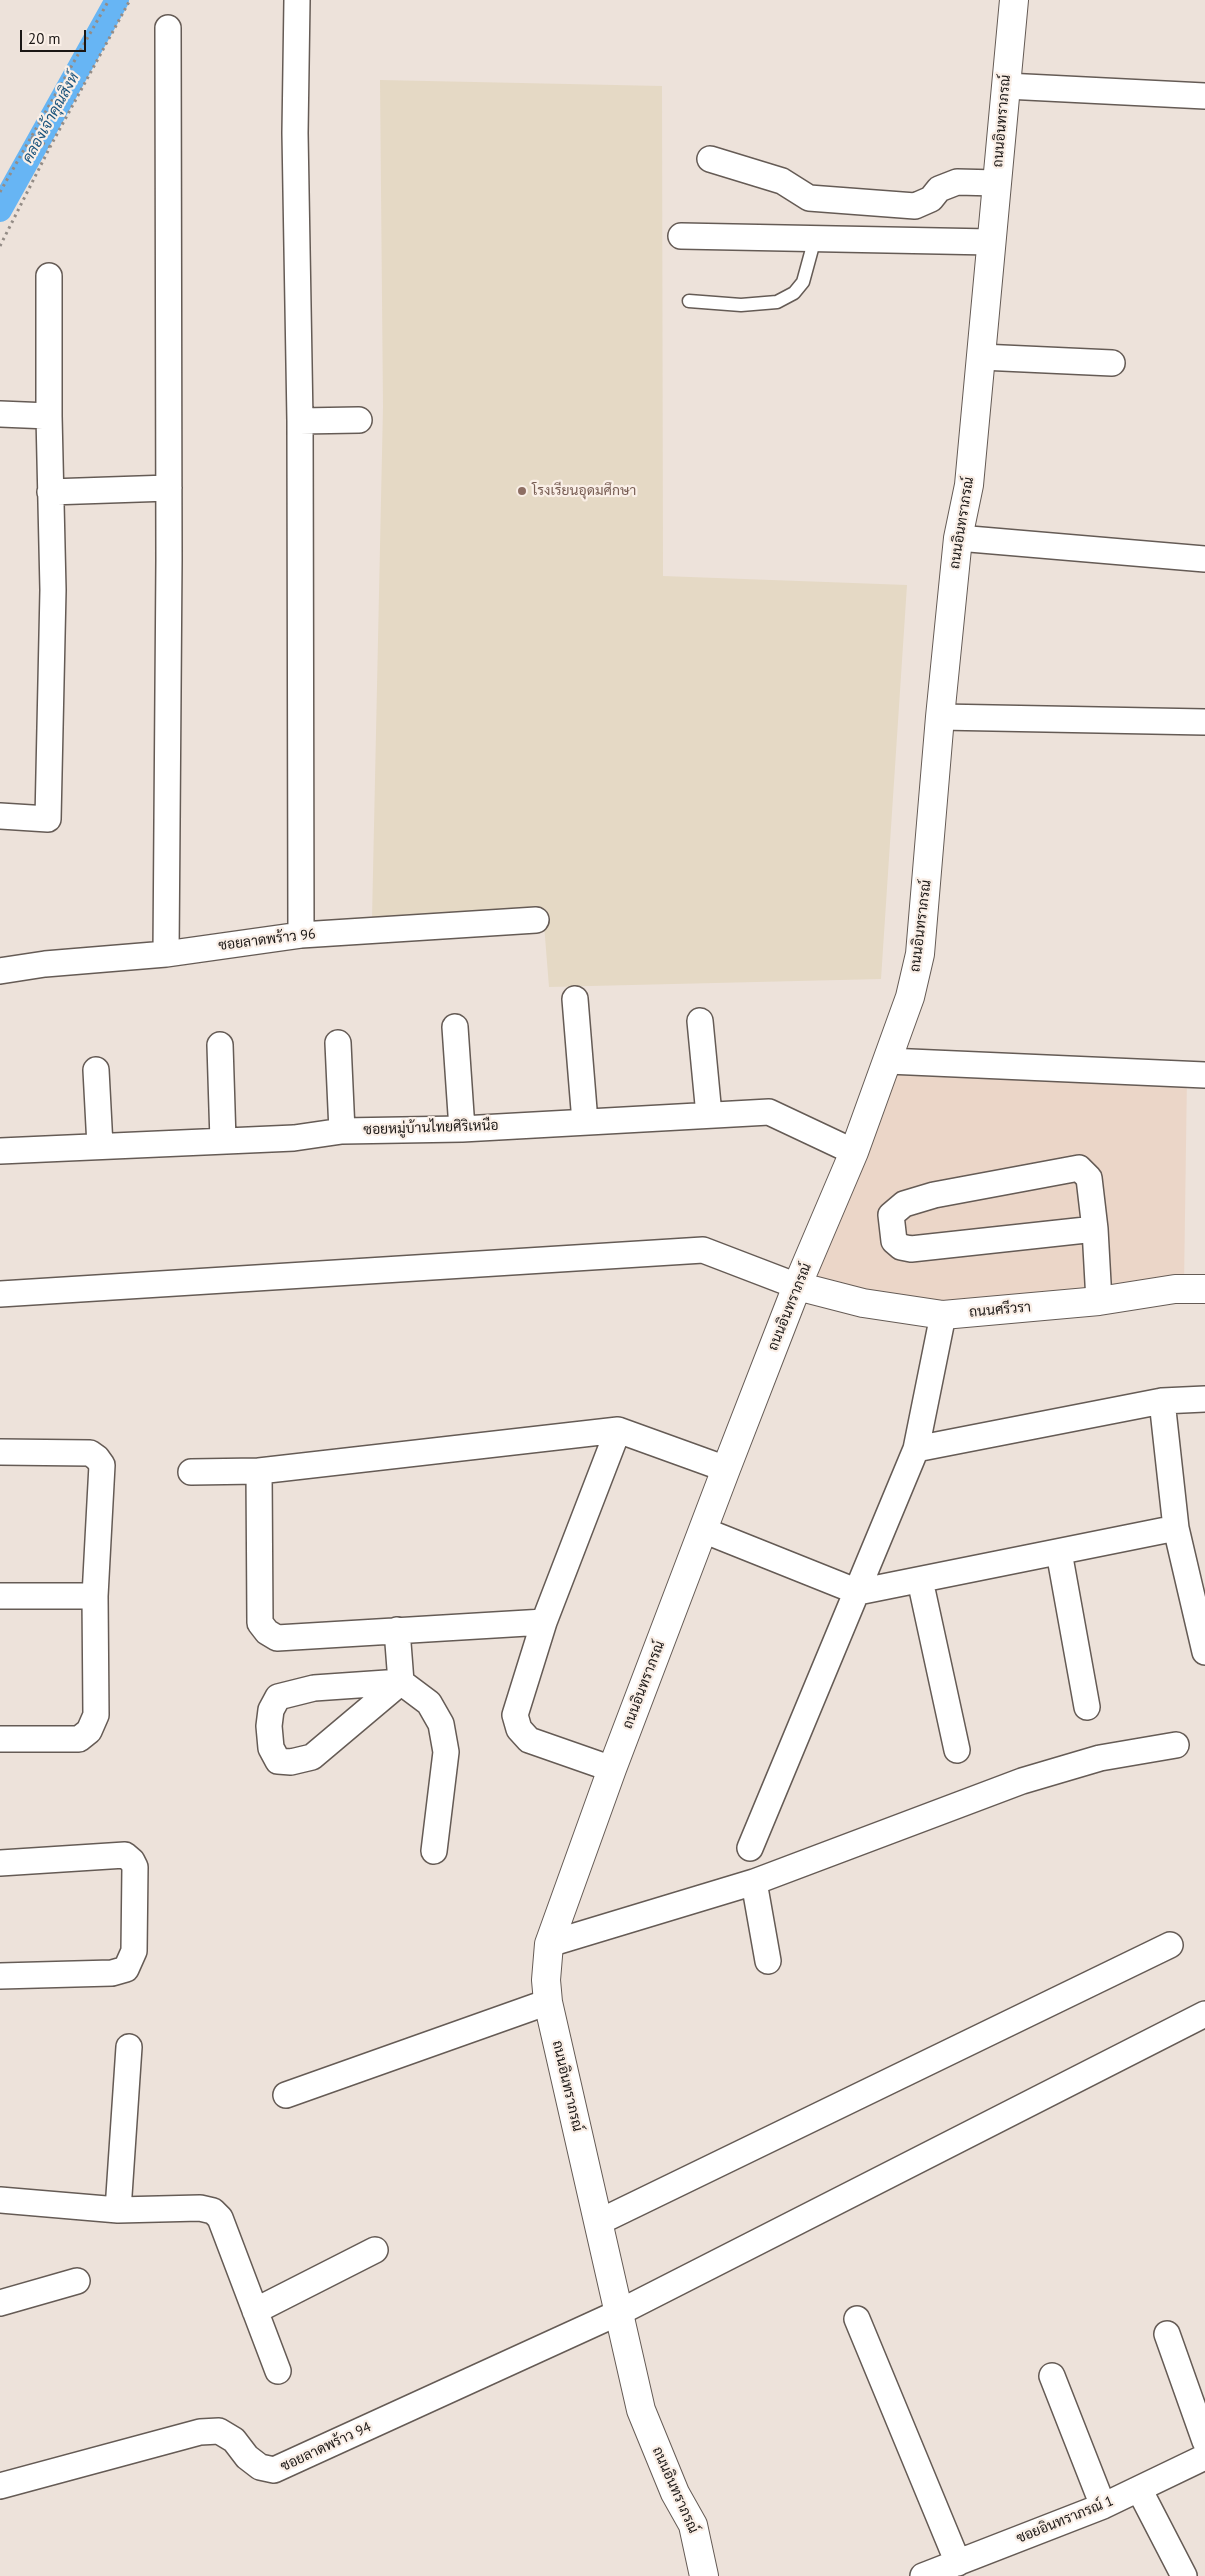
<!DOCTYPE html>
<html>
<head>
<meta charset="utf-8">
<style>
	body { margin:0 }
	#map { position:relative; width:1205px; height:2576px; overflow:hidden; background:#ede2da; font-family:"PT Sans",sans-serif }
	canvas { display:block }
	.scale { position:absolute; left:20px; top:30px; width:66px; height:22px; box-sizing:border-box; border:2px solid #1b1715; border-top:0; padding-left:6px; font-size:15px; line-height:18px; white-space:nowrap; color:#1b1715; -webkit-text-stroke:4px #faefe7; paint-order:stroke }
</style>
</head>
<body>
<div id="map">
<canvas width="1205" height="2576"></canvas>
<div class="scale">20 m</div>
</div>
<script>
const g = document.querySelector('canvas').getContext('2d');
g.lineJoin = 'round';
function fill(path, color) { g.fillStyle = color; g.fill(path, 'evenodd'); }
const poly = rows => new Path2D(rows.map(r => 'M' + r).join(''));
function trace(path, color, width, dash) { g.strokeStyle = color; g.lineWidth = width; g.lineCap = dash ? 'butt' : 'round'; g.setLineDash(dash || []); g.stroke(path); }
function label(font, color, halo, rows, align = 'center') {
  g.font = font + ' "PT Sans",Sarabun,sans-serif'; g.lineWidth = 4.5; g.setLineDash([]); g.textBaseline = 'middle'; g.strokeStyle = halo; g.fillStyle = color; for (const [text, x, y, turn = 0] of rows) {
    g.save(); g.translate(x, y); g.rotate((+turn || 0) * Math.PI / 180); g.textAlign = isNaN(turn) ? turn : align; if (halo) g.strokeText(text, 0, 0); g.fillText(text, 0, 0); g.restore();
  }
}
fill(poly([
	[884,1074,1187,1076,1184,1285,918,1322,795,1288]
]), '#ebd6c8');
fill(poly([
	[380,80,662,86,663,576,907,585,881,979,549,987,543,912,372,919,383,407]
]), '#e5d9c5');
trace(poly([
	[0,210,117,0]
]), '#67b5f4', 24);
const service = poly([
	[689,301,741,305,777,302,794,293,803,282,815,238]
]);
const minor = poly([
	[297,0,295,133,300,421,301,935],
	[1006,86,1205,96],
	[710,159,782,181,809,198,915,206,931,199,939,189,957,182,997,183],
	[681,236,991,242],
	[981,357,1112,363],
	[0,414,49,416],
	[300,421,359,420],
	[50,492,169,488],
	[958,538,1205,559],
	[940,717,1205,722],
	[0,816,48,819,53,590,49,416,49,276],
	[166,954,169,560,168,28],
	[0,971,45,964,166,954,301,935,536,920],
	[575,999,585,1122],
	[700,1021,709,1115],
	[455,1027,462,1129],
	[338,1043,342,1131],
	[220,1045,223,1141],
	[888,1061,1205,1075],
	[96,1070,100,1146],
	[0,1151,294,1138,342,1131,462,1129,769,1112,854,1152],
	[1095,1229,911,1249,901,1247,894,1241,891,1215,904,1204,934,1195,1079,1168,1089,1178,1095,1229,1099,1301],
	[0,1294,703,1250,797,1286],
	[1162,1401,1176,1528,1205,1652],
	[916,1449,1162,1401,1205,1399],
	[0,1452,90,1453,97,1458,102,1465,95,1596,96,1715,89,1731,79,1739,0,1739],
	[191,1472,259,1471],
	[703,1530,858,1592,1176,1528],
	[1059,1552,1087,1707],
	[920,1580,957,1750],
	[0,1596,95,1596],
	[544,1622,277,1638,267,1632,260,1623,259,1471,618,1430,726,1469],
	[397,1630,401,1682,429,1703,441,1724,446,1752,434,1851],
	[401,1682,312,1757,291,1762,278,1761,271,1748,269,1726,271,1710,278,1697,314,1688,401,1682],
	[612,1769,529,1740,519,1729,515,1715,544,1622,618,1430],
	[750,1848,916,1449,943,1315],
	[0,1863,125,1855,132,1861,135,1867,134,1951,126,1969,112,1973,0,1976],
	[754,1882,1022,1781,1100,1758,1176,1745],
	[549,1944,754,1882,768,1961],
	[286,2095,548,2002],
	[0,2200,118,2210,200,2208,213,2211,220,2218,278,2371],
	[118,2210,129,2047],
	[599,2222,1170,1945],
	[0,2303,77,2281],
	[255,2311,375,2250],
	[857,2319,958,2563],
	[1167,2334,1205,2441],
	[1052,2376,1103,2506],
	[0,2486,200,2432,219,2431,234,2440,247,2457,260,2467,274,2470,620,2312,1205,2014],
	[1139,2489,1184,2576],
	[923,2576,1103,2506,1205,2457]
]);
const tertiary = poly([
	[797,1286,863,1303,943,1315,1099,1301,1175,1289,1205,1289],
	[704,2576,693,2525,675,2493,641,2410,548,2002,546,1980,549,1944,612,1769,726,1469,797,1286,854,1152,910,997,920,954,940,717,958,538,969,485,1014,0]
]);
trace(service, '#655b55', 15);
trace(minor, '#655b55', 28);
trace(tertiary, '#655b55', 30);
trace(poly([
	[31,137,50,147],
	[0,192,109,0],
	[0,246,50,147,130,0]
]), '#948c86', 3, [2.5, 4]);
trace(service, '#fff', 12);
trace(minor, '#fff', 25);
trace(tertiary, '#fff', 28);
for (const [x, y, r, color] of [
	[522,491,5,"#8d6e63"]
]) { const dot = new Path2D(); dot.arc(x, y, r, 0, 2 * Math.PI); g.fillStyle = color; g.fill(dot); trace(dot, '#faefe7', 2); }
label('14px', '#1b1715', '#faefe7', [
	["ถนนอินทราภรณ์",1002,121,-85],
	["ถนนอินทราภรณ์",962,523,-81],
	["ถนนอินทราภรณ์",921,926,-83],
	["ซอยลาดพร้าว 96",267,940,-7],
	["ซอยหมู่บ้านไทยศิริเหนือ",431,1128,-2],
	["ถนนอินทราภรณ์",790,1307,-68],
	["ถนนศรีวรา",1000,1310,-5],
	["ถนนอินทราภรณ์",644,1685,-69],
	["ถนนอินทราภรณ์",567,2086,77],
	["ซอยลาดพร้าว 94",326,2447,-25],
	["ถนนอินทราภรณ์",675,2490,66],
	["ซอยอินทราภรณ์ 1",1065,2520,-22]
]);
label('14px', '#785e54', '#faefe7', [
	["โรงเรียนอุดมศึกษา",532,491]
], 'left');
label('italic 15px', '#1b547d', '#faefe7', [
	["คลองเจ้าคุณสิงห์",51,118,-61]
]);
</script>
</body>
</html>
